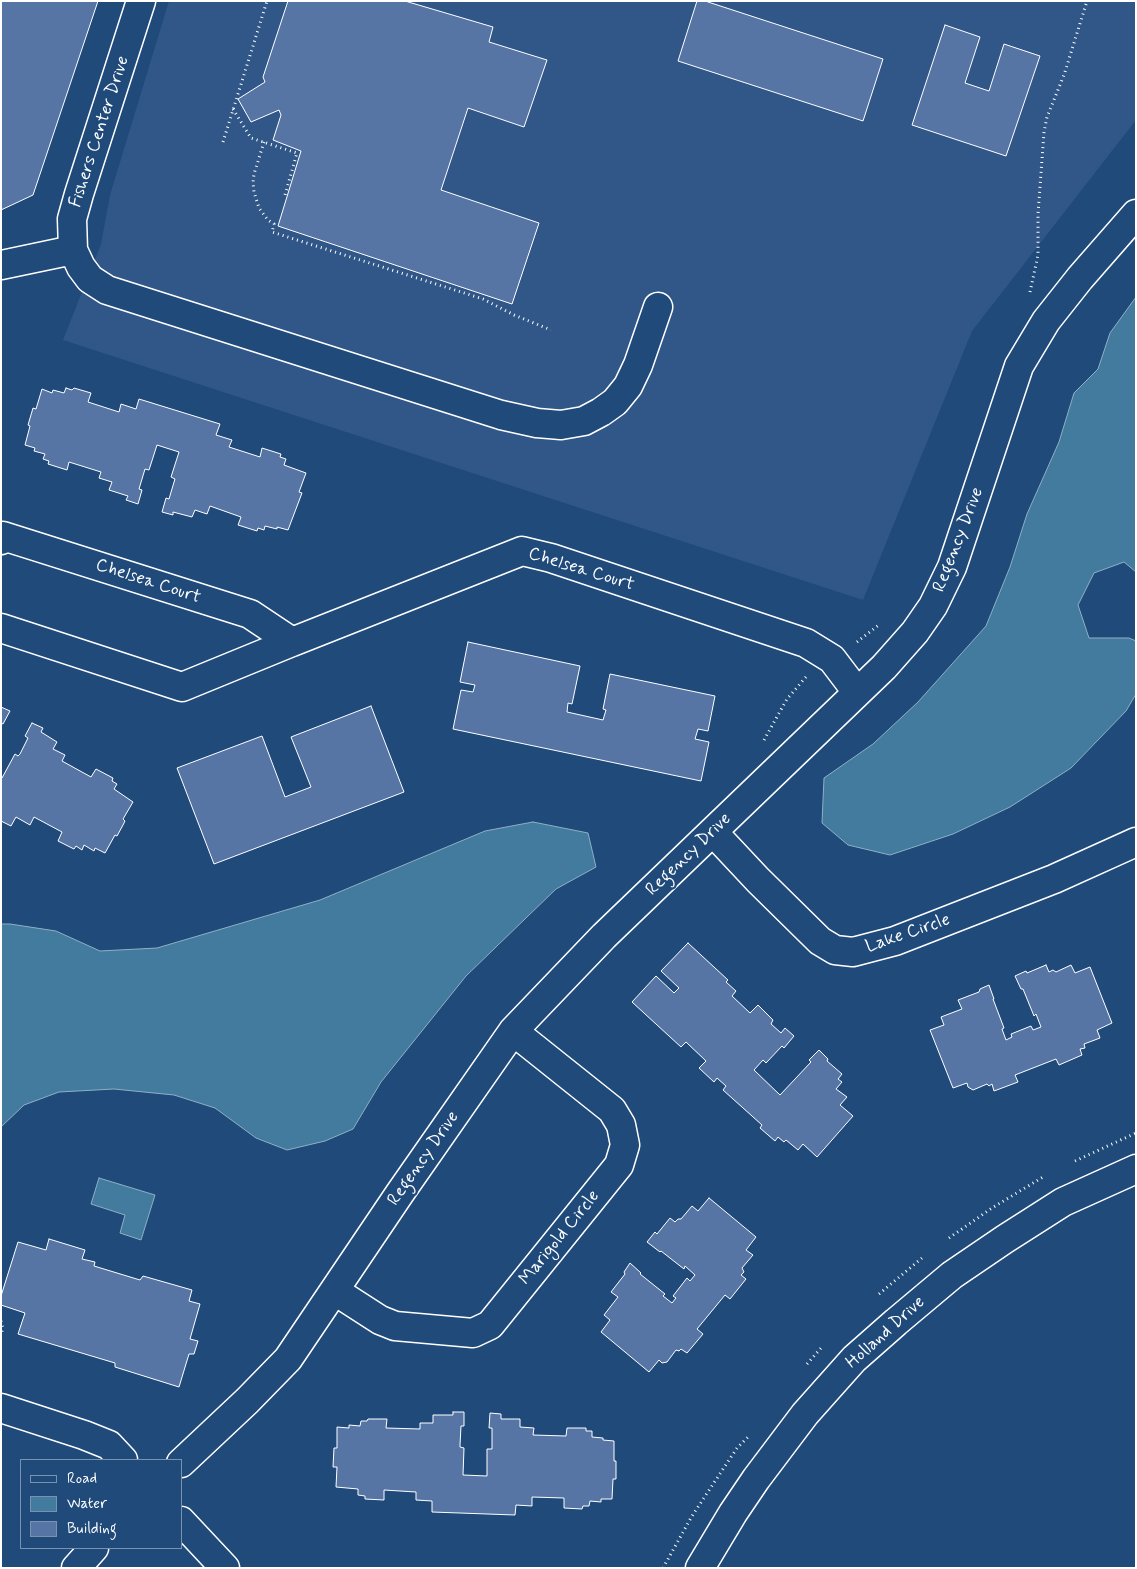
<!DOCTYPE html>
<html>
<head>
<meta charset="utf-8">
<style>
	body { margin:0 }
	#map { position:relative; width:1137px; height:1569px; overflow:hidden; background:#1f4a7a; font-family:Mynerve,sans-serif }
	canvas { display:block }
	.frame { position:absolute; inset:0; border:2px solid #fff; pointer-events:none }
	.legend { position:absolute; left:20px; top:1459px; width:162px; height:90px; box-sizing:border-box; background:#1f4a7a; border:1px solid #7992af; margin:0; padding:6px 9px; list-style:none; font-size:15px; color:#fff }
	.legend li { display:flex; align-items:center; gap:10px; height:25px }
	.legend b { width:25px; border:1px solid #7992af }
</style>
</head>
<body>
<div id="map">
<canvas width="1137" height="1569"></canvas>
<div class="frame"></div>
<ul class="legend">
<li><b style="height:6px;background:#1f4a7a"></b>Road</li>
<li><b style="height:14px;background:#437b9e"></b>Water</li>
<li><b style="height:14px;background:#5675a5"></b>Building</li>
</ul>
</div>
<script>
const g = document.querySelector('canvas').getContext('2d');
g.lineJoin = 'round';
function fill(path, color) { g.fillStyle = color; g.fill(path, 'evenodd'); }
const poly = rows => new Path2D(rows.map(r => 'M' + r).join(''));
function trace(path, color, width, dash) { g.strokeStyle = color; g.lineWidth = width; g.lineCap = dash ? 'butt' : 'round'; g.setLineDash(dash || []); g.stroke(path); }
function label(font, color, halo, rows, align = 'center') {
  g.font = font + ' Mynerve,sans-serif'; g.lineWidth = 4.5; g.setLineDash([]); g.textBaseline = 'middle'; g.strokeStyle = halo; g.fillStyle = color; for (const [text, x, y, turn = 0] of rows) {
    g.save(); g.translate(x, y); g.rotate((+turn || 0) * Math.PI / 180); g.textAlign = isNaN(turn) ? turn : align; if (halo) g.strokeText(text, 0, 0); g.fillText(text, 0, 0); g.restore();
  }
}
fill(poly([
	[169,1,1136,1,1136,120,972,331,863,600,63,340,101,244,110,195]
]), '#305787');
const water = poly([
	[1136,297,1136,572,1124,562,1094,573,1078,605,1089,638,1129,638,1136,641,1136,694,1126,711,1071,768,1010,807,953,834,890,855,848,845,822,823,824,778,873,744,918,702,986,626,1010,567,1027,514,1059,442,1074,393,1098,369,1110,333,1136,297],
	[533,822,588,833,596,867,556,889,466,976,381,1082,353,1129,325,1141,287,1150,256,1138,215,1108,174,1095,114,1089,59,1092,24,1105,1,1127,1,924,10,924,56,931,100,951,157,948,320,900,485,831,533,822],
	[99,1178,155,1195,141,1240,120,1233,125,1215,91,1204,99,1178]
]);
fill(water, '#437b9e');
trace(water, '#8eb0c5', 1);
const building = poly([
	[1,1,98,1,33,195,1,210,1,1],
	[288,1,405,1,493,27,489,42,547,60,524,127,468,108,441,190,539,223,512,304,278,226,301,151,273,140,281,115,279,110,251,122,238,99,265,82,263,77,288,1],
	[697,1,705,1,883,59,863,121,678,61,697,1],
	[945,25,980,37,965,83,989,91,1004,44,1040,56,1006,156,912,125,945,25],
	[66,388,72,390,74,388,91,393,88,402,119,412,121,404,136,409,139,399,220,424,216,435,232,440,229,447,260,457,262,448,281,454,280,457,286,459,284,465,306,473,299,492,302,493,288,530,277,527,277,529,265,526,264,530,258,528,257,531,238,525,241,517,210,506,207,514,195,510,192,517,173,512,173,515,162,512,166,498,169,499,174,482,175,479,171,477,179,452,157,445,149,470,145,469,139,489,142,490,138,504,126,500,128,496,109,490,112,482,99,478,101,472,69,462,67,470,48,464,49,461,43,459,45,454,34,451,35,448,25,445,30,426,28,425,33,408,36,409,42,389,52,393,53,390,64,393,66,388],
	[468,642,580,666,572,704,568,703,567,712,603,720,606,710,603,709,610,674,715,696,708,731,698,729,695,739,709,742,701,781,453,729,461,690,473,692,475,685,460,682,468,642],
	[371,706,404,792,214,864,177,768,262,736,285,797,311,787,291,737,371,706],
	[1,707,10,711,3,724,1,723,1,707],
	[32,723,43,728,41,732,57,742,53,749,65,755,62,761,91,777,96,769,113,778,112,781,117,784,114,789,133,802,123,819,125,821,123,825,117,836,115,835,105,853,95,848,94,851,84,845,82,850,76,846,74,849,58,841,62,832,34,817,30,825,16,817,11,826,1,821,1,777,2,778,15,754,18,756,20,754,28,738,25,736,32,723],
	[688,943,728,980,726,982,736,991,732,996,750,1013,758,1005,773,1020,771,1024,781,1033,785,1028,794,1036,784,1048,782,1046,766,1063,763,1060,754,1070,780,1095,811,1062,809,1060,819,1050,828,1059,827,1061,842,1074,838,1079,842,1082,836,1089,847,1097,840,1105,853,1116,817,1157,803,1144,798,1150,786,1140,784,1142,778,1137,775,1141,760,1128,762,1125,723,1090,726,1086,717,1078,714,1082,699,1068,706,1061,686,1042,681,1047,632,1002,656,976,674,993,679,988,661,971,688,943],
	[1046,965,1049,972,1053,970,1056,972,1071,965,1075,973,1090,967,1112,1023,1097,1030,1100,1038,1084,1044,1085,1048,1080,1049,1082,1055,1059,1065,1056,1059,1015,1075,1018,1082,994,1091,992,1084,989,1086,987,1084,973,1090,968,1087,967,1083,953,1088,930,1030,944,1025,941,1017,962,1009,958,1000,979,992,980,989,989,985,994,999,993,999,1004,1028,1002,1029,1006,1040,1012,1037,1011,1034,1031,1026,1033,1030,1041,1027,1036,1014,1034,1016,1023,989,1021,989,1015,976,1026,971,1027,973,1046,965],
	[709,1198,756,1237,746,1250,753,1255,742,1268,744,1272,741,1275,746,1279,730,1299,725,1295,697,1329,703,1334,687,1353,681,1349,679,1351,676,1350,667,1362,662,1363,659,1360,649,1372,601,1332,610,1320,604,1315,618,1297,611,1292,625,1274,624,1272,630,1263,641,1273,640,1274,665,1294,663,1296,672,1303,676,1298,673,1296,687,1278,690,1281,695,1275,685,1266,684,1269,661,1251,660,1252,647,1242,655,1232,657,1234,670,1218,675,1222,678,1219,681,1219,692,1206,698,1211,709,1198],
	[49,1239,85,1250,82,1259,95,1262,94,1266,140,1280,143,1276,192,1290,189,1301,200,1304,190,1339,198,1341,194,1354,189,1354,179,1387,115,1367,115,1363,18,1334,25,1313,1,1305,1,1296,18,1242,46,1250,49,1239],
	[453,1412,464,1412,464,1426,461,1426,460,1445,460,1447,464,1448,463,1475,487,1476,487,1449,492,1449,492,1428,489,1428,490,1413,501,1414,501,1419,520,1419,520,1427,534,1428,533,1435,566,1436,567,1428,586,1428,586,1431,592,1431,592,1437,603,1438,603,1440,614,1441,614,1461,616,1461,616,1479,613,1479,612,1499,601,1499,601,1502,590,1501,589,1506,583,1506,582,1509,564,1508,564,1498,532,1497,532,1506,516,1505,515,1515,432,1512,432,1501,416,1500,416,1492,384,1490,384,1500,365,1499,365,1496,358,1495,358,1489,336,1487,337,1467,333,1467,334,1448,337,1448,337,1427,349,1428,349,1425,360,1426,361,1421,367,1421,368,1419,387,1419,386,1428,420,1429,420,1423,433,1423,433,1415,453,1415,453,1412]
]);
fill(building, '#5675a5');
trace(building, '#fff', 1);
const minor = poly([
	[141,1,79,194,72,219,73,250,81,267,90,279,107,290,501,415,537,423,561,425,584,421,601,412,615,402,628,386,638,365,658,307],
	[1,265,73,250],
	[1,540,3,536,250,614,292,642,182,687,1,628],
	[292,642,522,551,551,558,806,643,832,659,857,692],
	[713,832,758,880,820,941,835,950,853,952,895,941,1054,879,1136,842],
	[335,1291,380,1320,395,1326,473,1333,490,1325,619,1165,625,1145,621,1125,612,1110,513,1031],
	[1,1408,84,1435,109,1445,123,1460],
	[181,1463,247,1401,288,1359,400,1193,513,1031,604,936,884,667,915,632,933,606,952,567,1019,366,1046,321,1080,278,1136,214],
	[181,1521,225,1568],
	[76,1568,94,1548],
	[700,1568,733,1513,756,1479,805,1414,854,1359,896,1322,952,1275,1005,1239,1063,1202,1136,1169]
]);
trace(minor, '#fff', 31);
trace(poly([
	[233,109,251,138,297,153,285,195],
	[223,142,267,1],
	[264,142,254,174,253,182,254,192,259,208,268,220,274,224,272,232,483,299,514,315,551,330],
	[1030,292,1038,255,1038,214,1044,132,1047,117,1064,75,1087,1],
	[857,642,880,624],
	[764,740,787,699,806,677],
	[1075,1161,1136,1133],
	[949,1238,992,1208,1043,1177],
	[879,1294,922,1258],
	[1,1321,3,1328,1,1334],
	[807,1364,821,1348],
	[663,1568,692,1516,737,1448,749,1436]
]), '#fff', 3, [1, 4]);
trace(minor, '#1f4a7a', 28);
label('18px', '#fff', '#1f4a7a', [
	["Fishers Center Drive",100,132,-72],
	["Regency Drive",959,540,-69],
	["Chelsea Court",581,570,17],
	["Chelsea Court",148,582,18],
	["Regency Drive",689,855,-44],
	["Lake Circle",908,934,-19],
	["Regency Drive",424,1159,-55],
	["Marigold Circle",560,1238,-51],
	["Holland Drive",886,1333,-42]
]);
</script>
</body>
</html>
